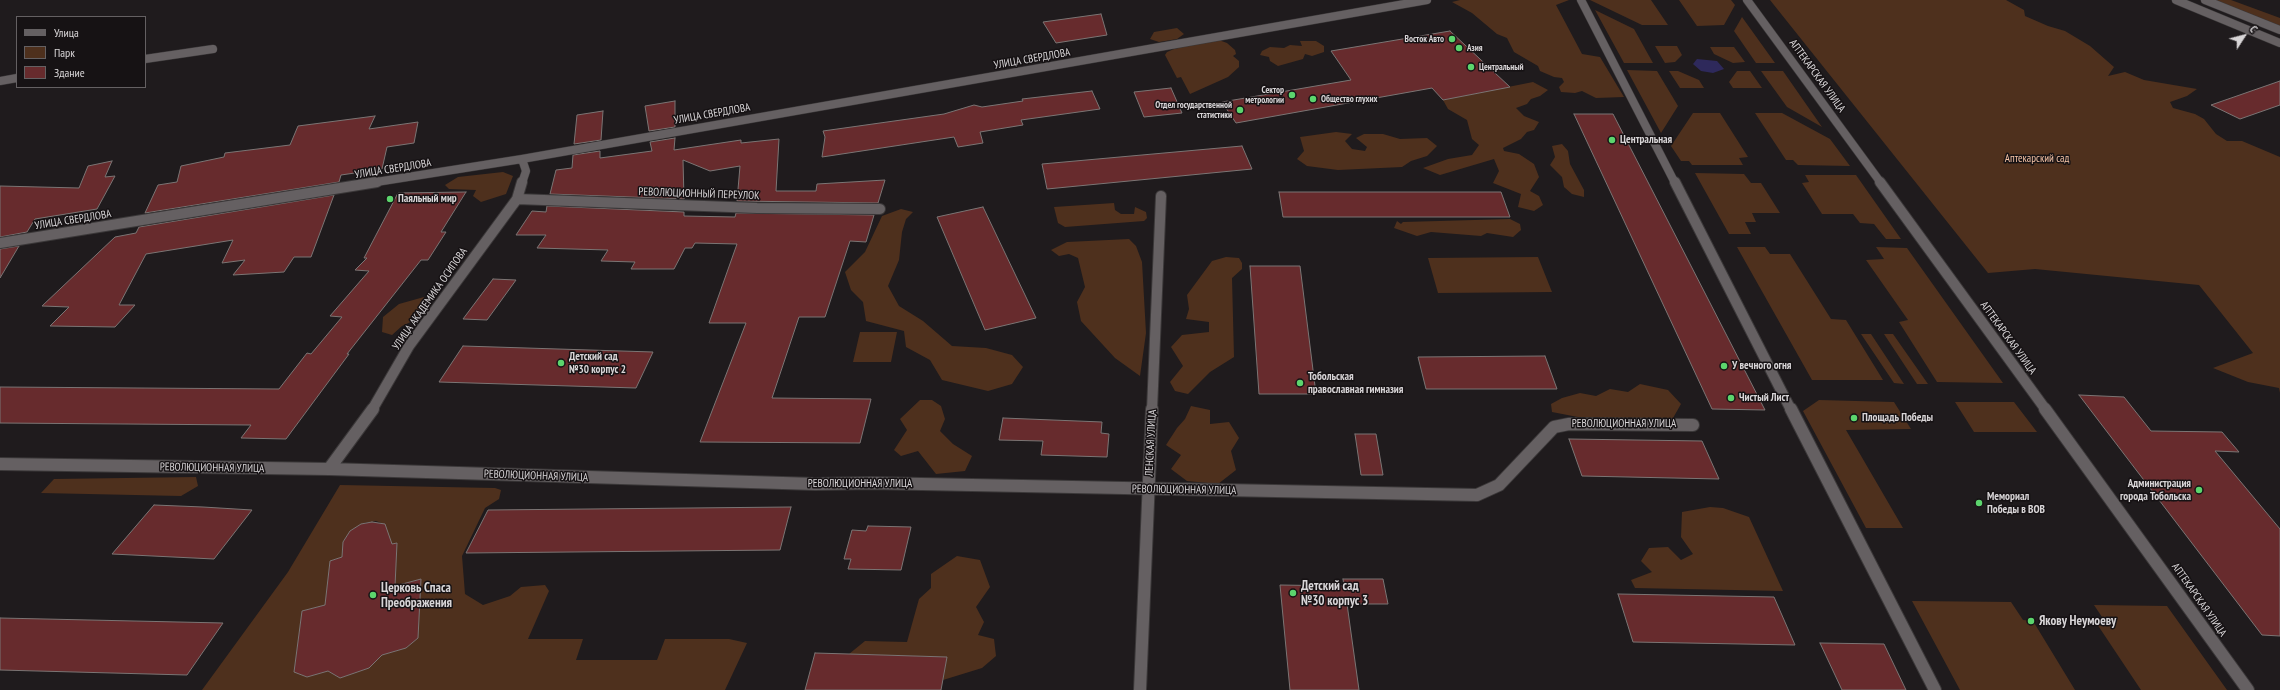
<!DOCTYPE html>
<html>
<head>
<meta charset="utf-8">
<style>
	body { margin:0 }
	#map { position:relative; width:2280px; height:690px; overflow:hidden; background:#1f1b1d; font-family:"PT Sans Narrow",sans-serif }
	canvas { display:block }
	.legend { position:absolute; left:16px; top:16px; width:130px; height:72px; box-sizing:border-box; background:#161214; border:1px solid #646062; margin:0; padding:5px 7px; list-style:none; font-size:12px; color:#d8d5d7 }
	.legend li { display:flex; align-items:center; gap:8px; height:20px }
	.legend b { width:20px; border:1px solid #646062 }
	.north { position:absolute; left:2224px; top:16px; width:40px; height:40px; -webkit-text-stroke:3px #161214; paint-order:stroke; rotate:54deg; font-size:11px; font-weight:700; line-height:16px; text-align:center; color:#d8d5d7 }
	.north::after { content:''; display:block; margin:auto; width:14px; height:18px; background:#d8d5d7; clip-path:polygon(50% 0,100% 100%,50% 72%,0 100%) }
</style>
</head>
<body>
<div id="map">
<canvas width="2280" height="690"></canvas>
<ul class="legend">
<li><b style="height:5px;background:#656062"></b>Улица</li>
<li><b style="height:11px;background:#4e301d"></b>Парк</li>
<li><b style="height:11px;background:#672b2d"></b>Здание</li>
</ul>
<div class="north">С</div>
</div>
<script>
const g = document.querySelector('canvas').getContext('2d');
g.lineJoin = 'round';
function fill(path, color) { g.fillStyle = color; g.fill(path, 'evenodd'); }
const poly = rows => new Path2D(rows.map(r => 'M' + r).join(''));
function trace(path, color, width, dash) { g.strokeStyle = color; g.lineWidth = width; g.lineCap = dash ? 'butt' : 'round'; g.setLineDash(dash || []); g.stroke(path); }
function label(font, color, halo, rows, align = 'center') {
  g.font = font + ' "PT Sans Narrow",sans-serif'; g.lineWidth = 3; g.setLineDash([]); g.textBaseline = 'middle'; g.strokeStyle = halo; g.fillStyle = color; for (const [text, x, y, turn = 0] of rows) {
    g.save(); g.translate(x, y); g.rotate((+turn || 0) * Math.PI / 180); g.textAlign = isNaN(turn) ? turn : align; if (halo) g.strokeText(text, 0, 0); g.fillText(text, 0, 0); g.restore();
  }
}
fill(poly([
	[1460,0,1569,0,1556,5,1582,54,1600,57,1624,97,1596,98,1582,91,1575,93,1561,92,1559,87,1564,82,1562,78,1554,77,1540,71,1538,66,1514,52,1507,38,1497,34,1472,13,1452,2],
	[1590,0,1651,0,1668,25,1642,25],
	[1679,0,1731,0,1735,5,1724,25,1697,26],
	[1770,0,2006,0,2024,10,2025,16,2048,26,2065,31,2090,46,2114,67,2108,76,2125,72,2144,80,2197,89,2187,96,2170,102,2173,108,2195,114,2204,119,2216,134,2227,141,2242,141,2280,157,2280,393,2279,388,2248,382,2213,368,2253,353,2199,285,2035,269,1988,273],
	[2214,0,2231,0,2280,18,2280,26],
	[1595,10,1634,29,1653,63,1624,63],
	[1742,17,1775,63,1756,63,1734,31],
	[1177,28,1184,34,1177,39,1159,42,1150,39,1154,32],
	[1216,39,1227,43,1235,50,1236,54,1233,56,1239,61,1239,67,1228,77,1190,94,1181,77,1177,78,1165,55,1167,52,1174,49],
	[1300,41,1316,41,1324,46,1324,52,1312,56,1305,54,1303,59,1278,66,1270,61,1269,57,1260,55,1262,51,1270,47,1284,48,1290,45,1302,46],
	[1655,46,1677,46,1682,55,1675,62,1665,63],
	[1710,47,1734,47,1745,62,1733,63,1714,54],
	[1627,70,1657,71,1678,106,1661,133],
	[1669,71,1678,71,1699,80,1704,88,1680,88],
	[1737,71,1750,71,1762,88,1733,88,1729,82],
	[1761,71,1783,71,1822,127,1787,107],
	[1533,82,1548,90,1540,96,1531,99,1527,104,1516,108,1524,116,1539,122,1534,130,1527,132,1521,139,1503,148,1504,151,1519,154,1534,164,1539,177,1530,191,1539,196,1543,205,1534,211,1518,207,1521,194,1493,183,1499,171,1494,159,1440,175,1423,168,1448,159,1472,155,1479,145,1472,139,1467,120,1448,109,1443,100],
	[1693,113,1720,113,1748,157,1739,158,1743,165,1692,165,1689,161,1681,161,1671,146],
	[1755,113,1782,113,1830,139,1850,166,1798,165,1793,160,1786,160],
	[1336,132,1352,134,1345,141,1352,149,1365,151,1367,147,1356,138,1364,134,1383,134,1400,139,1427,138,1437,146,1427,156,1411,161,1402,167,1338,170,1307,166,1297,159,1304,151,1300,137],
	[1562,144,1568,151,1570,164,1584,190,1584,197,1572,194,1564,187,1562,177,1550,165,1555,157,1552,146],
	[503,172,513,176,506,194,481,202,473,196,476,190,449,189,445,185,458,177],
	[1695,173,1744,174,1751,183,1761,183,1780,213,1752,213,1756,222,1745,222,1751,234,1729,234],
	[1805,175,1856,175,1901,239,1886,239,1874,224,1860,223,1853,214,1822,214,1802,183,1809,182],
	[1114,203,1115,210,1121,214,1134,214,1135,207,1146,212,1147,218,1144,221,1065,227,1058,223,1054,207],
	[901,209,913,212,906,219,902,232,899,260,888,286,899,306,923,321,952,346,986,348,1012,355,1023,367,1012,384,988,391,942,380,930,360,906,347,904,331,866,321,863,302,851,290,845,272,865,252,882,216],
	[1510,219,1520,224,1521,230,1513,237,1487,233,1481,236,1431,232,1417,236,1394,228,1397,221,1401,224,1403,222],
	[1129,239,1136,246,1142,262,1146,333,1140,376,1115,358,1081,321,1077,302,1085,287,1078,258,1069,254,1059,256,1051,250,1067,242],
	[1737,247,1765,247,1770,254,1790,254,1831,319,1846,320,1883,380,1812,380],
	[1876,247,1907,248,2003,383,1937,382,1899,322,1908,320,1866,260,1884,259],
	[1226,257,1239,258,1242,263,1242,269,1232,278,1234,357,1210,372,1188,394,1175,391,1170,382,1183,366,1171,347,1182,335,1209,332,1209,322,1186,319,1189,309,1187,295,1212,261],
	[1538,257,1552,292,1438,293,1428,258],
	[424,297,426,307,415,320,402,326,392,335,382,332,383,317,399,304],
	[860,332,897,332,891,362,853,362],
	[1861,334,1871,334,1904,384,1894,383],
	[1884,334,1893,334,1928,384,1917,384],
	[1640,384,1668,390,1681,404,1673,418,1583,418,1552,412,1551,404,1562,398,1580,393,1596,396,1610,389,1628,392],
	[920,400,932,400,941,406,945,419,940,431,953,444,972,456,965,471,936,474,918,451,901,456,894,450,907,430,900,419],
	[1819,400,1894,402,1911,429,1846,430,1903,528,1866,528,1803,411],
	[1955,402,2014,402,2037,432,1974,432],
	[1191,406,1210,410,1210,424,1229,422,1239,438,1231,451,1236,470,1218,484,1187,481,1171,469,1181,455,1166,445,1177,428,1185,419],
	[196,477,198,486,181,496,41,493,54,479],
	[340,485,495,488,501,490,499,499,485,508,462,556,465,594,483,605,510,596,521,587,545,585,549,591,528,639,583,639,576,660,657,660,665,639,729,639,747,643,725,690,202,690,288,572],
	[376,521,384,524,386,546,397,543,395,586,421,579,418,638,406,648,382,655,369,668,340,678,328,671,307,677,294,671,302,611,325,605,330,561,342,557,343,542,350,531,364,523],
	[1710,507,1723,508,1749,517,1783,591,1635,588,1631,580,1652,572,1641,561,1649,548,1668,547,1681,560,1693,554,1681,537,1682,512],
	[957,556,980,560,990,587,976,607,984,622,978,635,994,639,996,656,982,668,943,680,947,657,849,654,865,641,907,642,919,599,931,588,931,574],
	[1912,601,2011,602,2023,620,2033,621,2075,690,1960,690],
	[2094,605,2167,606,2227,690,2141,690,2097,624,2106,623]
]), '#4e301d');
fill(poly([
	[1697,59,1717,61,1724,69,1713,73,1701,71,1693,64]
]), '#2e295b');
const building = poly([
	[1101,14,1107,35,1056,43,1043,22,1101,14],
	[1450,31,1510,87,1443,100,1432,88,1236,123,1222,102,1351,80,1331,51,1450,31],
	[2280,81,2280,105,2240,119,2211,105,2280,81],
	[1171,88,1182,113,1144,117,1134,92,1171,88],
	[1092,91,1100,109,1021,120,1023,125,980,132,983,143,958,147,954,137,822,157,825,137,823,131,944,114,974,105,982,107,1023,101,1022,99,1092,91],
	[675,101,675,127,649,131,645,106,675,101],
	[603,111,601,140,574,144,577,115,603,111],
	[1574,114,1613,114,1765,410,1712,409,1574,114],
	[375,116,369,129,418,122,414,143,387,147,382,169,341,175,339,182,145,213,158,185,177,182,181,166,224,157,225,153,290,145,298,126,375,116],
	[675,138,674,150,741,140,741,143,779,139,776,191,816,191,817,184,885,180,878,203,737,201,740,166,710,171,683,160,684,199,550,194,556,170,572,168,573,155,600,151,600,158,652,151,650,142,675,138],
	[1242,146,1252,169,1047,189,1042,164,1242,146],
	[112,161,105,177,115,176,97,209,35,219,27,232,0,237,0,186,79,188,88,166,112,161],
	[466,192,441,232,446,232,428,260,421,260,347,354,349,354,286,439,241,438,251,425,0,423,0,387,279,389,307,353,311,354,342,317,330,316,369,271,355,270,367,258,364,258,398,193,466,192],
	[1279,192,1501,192,1510,217,1283,217,1279,192],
	[334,195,311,257,294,257,284,272,233,275,245,260,222,263,233,240,146,254,119,305,135,305,115,327,50,326,69,307,42,306,115,237,136,233,139,227,334,195],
	[547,206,684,212,684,216,735,217,736,213,874,215,866,242,850,241,825,317,799,317,772,398,871,399,860,443,700,442,746,323,709,323,737,244,695,243,692,248,685,248,674,269,631,269,635,262,601,261,608,250,537,248,546,235,516,235,532,211,546,212,547,206],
	[983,207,1036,318,985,330,937,217,983,207],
	[19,246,0,278,0,249,19,246],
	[1250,266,1300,266,1316,394,1259,394,1250,266],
	[493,279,516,280,487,320,463,319,493,279],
	[463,346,653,352,636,388,439,382,463,346],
	[1545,356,1557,389,1426,389,1418,357,1545,356],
	[2079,395,2124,397,2151,431,2222,432,2239,452,2215,451,2280,529,2280,636,2262,635,2079,395],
	[1003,418,1102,422,1101,433,1109,434,1107,457,1041,455,1043,441,999,440,1003,418],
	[1355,434,1376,434,1383,475,1361,475,1355,434],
	[1569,439,1702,441,1719,479,1582,476,1569,439],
	[154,505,203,507,252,510,214,559,112,554,154,505],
	[791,507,780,550,466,553,488,510,791,507],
	[372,522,385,524,392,544,397,543,395,586,421,579,418,638,406,648,382,655,369,668,340,678,328,671,307,677,294,672,302,611,325,605,330,561,342,557,343,542,350,531,361,524,372,522],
	[868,526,911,527,901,570,848,569,851,559,844,559,852,530,866,531,868,526],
	[1343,579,1383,579,1388,604,1347,604,1359,690,1290,690,1280,585,1344,586,1343,579],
	[1618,594,1774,597,1795,645,1633,642,1618,594],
	[0,618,223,623,187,675,0,670,0,618],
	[1820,643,1884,644,1906,690,1842,690,1820,643],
	[815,653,849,654,947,657,941,690,805,690,815,653]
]);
fill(building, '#672b2d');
trace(building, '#7b7574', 1);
const minorFar2 = poly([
	[1581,0,1675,183],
	[1747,0,1881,183],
	[2176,0,2280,43],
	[2205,0,2280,30],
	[145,59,213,49],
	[0,81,17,78],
	[522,159,526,171,522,183],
	[370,183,522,159,1427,0]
]);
const minorFar1 = poly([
	[1675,182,1791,410],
	[1880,182,2046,410],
	[517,199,757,208,880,209],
	[0,243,377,182],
	[372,410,409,346,517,199,522,182],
	[1152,410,1161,196]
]);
const minor = poly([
	[1791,409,1935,690],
	[2045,409,2248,690],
	[0,464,329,469,815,484,871,483,1477,495,1499,485,1554,427,1569,424,1693,425],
	[329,469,373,409],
	[1140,690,1152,409]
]);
trace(minorFar2, '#3b3839', 9);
trace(minorFar1, '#3b3839', 12);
trace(minor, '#3b3839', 14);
trace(minorFar2, '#656062', 8);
trace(minorFar1, '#656062', 10);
trace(minor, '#656062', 12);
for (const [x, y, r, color] of [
	[1452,39,4,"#5cd56d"],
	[1459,48,4,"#5cd56d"],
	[1471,67,4,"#5cd56d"],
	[1292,95,4,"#5cd56d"],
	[1313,99,4,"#5cd56d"],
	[1240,110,4,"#5cd56d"],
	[1612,140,4,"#5cd56d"],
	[390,199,4,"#5cd56d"],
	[561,363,4,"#5cd56d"],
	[1724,366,4,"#5cd56d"],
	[1300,383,4,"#5cd56d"],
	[1731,398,4,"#5cd56d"],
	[1854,418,4,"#5cd56d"],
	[2199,490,4,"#5cd56d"],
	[1979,503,4,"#5cd56d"],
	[1293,593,4,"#5cd56d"],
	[373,595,4,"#5cd56d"],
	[2031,621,4,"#5cd56d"]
]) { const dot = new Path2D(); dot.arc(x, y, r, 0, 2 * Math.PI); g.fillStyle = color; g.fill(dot); trace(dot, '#161214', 1.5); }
label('bold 9px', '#d8d5d7', '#161214', [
	["Восток Авто",1444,39],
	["Азия",1467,48,"left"],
	["Центральный",1479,67,"left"],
	["Сектор",1284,90],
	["метрологии",1284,100],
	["Общество глухих",1321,99,"left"],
	["Отдел государственной",1232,105],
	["статистики",1232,115]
], 'right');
label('11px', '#d8d5d7', '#161214', [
	["УЛИЦА СВЕРДЛОВА",1032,59,-10],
	["АПТЕКАРСКАЯ УЛИЦА",1817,76,54],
	["УЛИЦА СВЕРДЛОВА",712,114,-10],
	["УЛИЦА СВЕРДЛОВА",393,169,-9],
	["РЕВОЛЮЦИОННЫЙ ПЕРЕУЛОК",699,194,2],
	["УЛИЦА СВЕРДЛОВА",73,220,-9],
	["УЛИЦА АКАДЕМИКА ОСИПОВА",430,299,-55],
	["АПТЕКАРСКАЯ УЛИЦА",2008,338,54],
	["РЕВОЛЮЦИОННАЯ УЛИЦА",1624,424],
	["ЛЕНСКАЯ УЛИЦА",1151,443,-87],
	["РЕВОЛЮЦИОННАЯ УЛИЦА",212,468,1],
	["РЕВОЛЮЦИОННАЯ УЛИЦА",536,476,2],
	["РЕВОЛЮЦИОННАЯ УЛИЦА",860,484],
	["РЕВОЛЮЦИОННАЯ УЛИЦА",1184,490,1],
	["АПТЕКАРСКАЯ УЛИЦА",2199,600,55]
]);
label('bold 11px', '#d8d5d7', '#161214', [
	["Центральная",1620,140],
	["Паяльный мир",398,199],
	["Детский сад",569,357],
	["№30 корпус 2",569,370],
	["У вечного огня",1732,366],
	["Тобольская",1308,377],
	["православная гимназия",1308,390],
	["Чистый Лист",1739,398],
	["Площадь Победы",1862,418],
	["Администрация",2191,484,"right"],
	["города Тобольска",2191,497,"right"],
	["Мемориал",1987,497],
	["Победы в ВОВ",1987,510]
], 'left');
label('11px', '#f6c4a7', '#161214', [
	["Аптекарский сад",2037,159]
]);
label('bold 13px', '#d8d5d7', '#161214', [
	["Детский сад",1301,586],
	["№30 корпус 3",1301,601],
	["Церковь Спаса",381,588],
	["Преображения",381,603],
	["Якову Неумоеву",2039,621]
], 'left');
</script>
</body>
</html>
